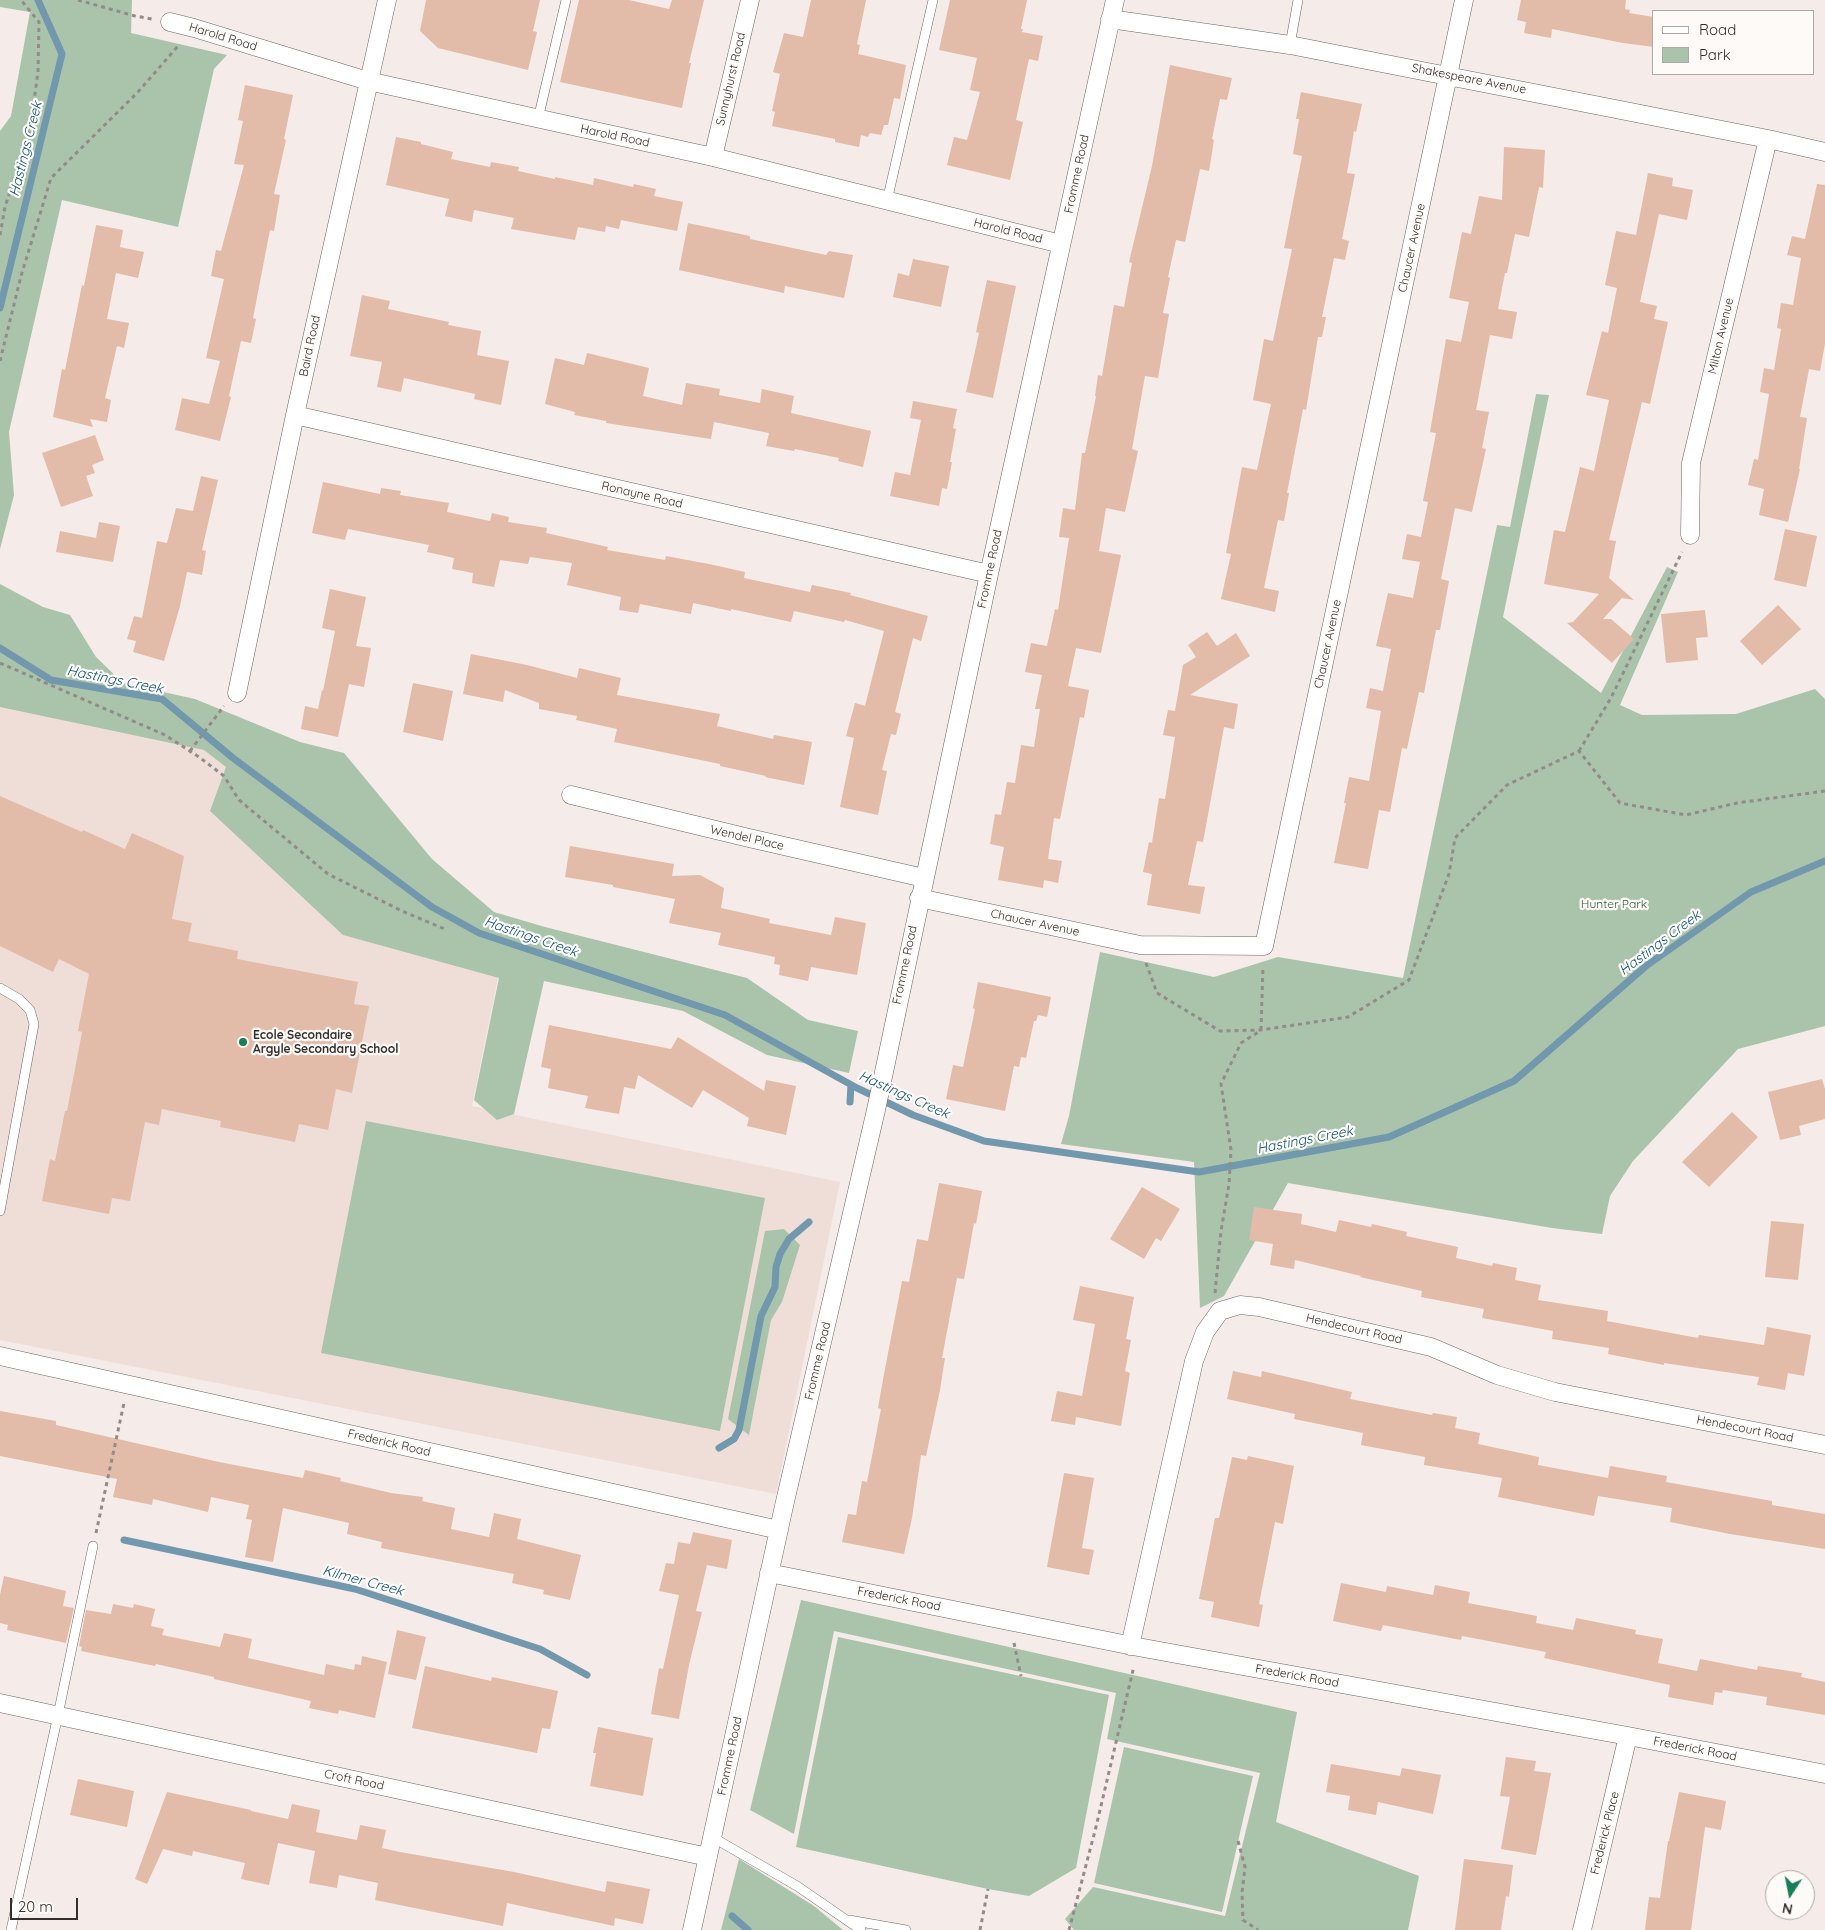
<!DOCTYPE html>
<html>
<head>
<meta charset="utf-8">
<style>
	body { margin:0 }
	#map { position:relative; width:1825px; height:1930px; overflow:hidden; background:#f5ebe8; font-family:Quicksand,sans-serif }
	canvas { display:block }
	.legend { position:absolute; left:1652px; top:10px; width:162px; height:65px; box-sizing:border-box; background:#fefaf8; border:1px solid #ada9a7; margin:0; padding:6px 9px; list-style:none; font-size:15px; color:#332f2e }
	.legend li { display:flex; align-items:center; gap:10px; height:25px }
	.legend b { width:25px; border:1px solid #ada9a7 }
	.north { position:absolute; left:1765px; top:1870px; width:50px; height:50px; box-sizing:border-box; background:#fefaf8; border:1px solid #ada9a7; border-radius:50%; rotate:191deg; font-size:14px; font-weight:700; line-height:20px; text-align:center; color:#332f2e }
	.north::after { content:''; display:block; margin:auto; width:18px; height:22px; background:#167e58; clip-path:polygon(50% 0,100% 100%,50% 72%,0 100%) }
	.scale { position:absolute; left:10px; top:1898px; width:68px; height:22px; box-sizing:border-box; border:2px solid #332f2e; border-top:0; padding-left:6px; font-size:15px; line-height:18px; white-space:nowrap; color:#332f2e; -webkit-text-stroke:4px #fefaf8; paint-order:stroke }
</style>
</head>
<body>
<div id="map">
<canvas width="1825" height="1930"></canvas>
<ul class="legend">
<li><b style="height:6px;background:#fff"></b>Road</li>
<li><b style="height:14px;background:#a9c4ab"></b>Park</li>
</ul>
<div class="north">N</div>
<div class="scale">20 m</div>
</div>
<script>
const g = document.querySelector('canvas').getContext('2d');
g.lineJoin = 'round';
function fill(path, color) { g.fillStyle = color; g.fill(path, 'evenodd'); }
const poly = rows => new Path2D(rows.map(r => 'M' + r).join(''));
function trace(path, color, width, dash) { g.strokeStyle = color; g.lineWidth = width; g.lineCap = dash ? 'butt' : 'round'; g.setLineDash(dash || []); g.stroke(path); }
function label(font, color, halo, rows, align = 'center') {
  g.font = font + ' Quicksand,sans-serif'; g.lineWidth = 4.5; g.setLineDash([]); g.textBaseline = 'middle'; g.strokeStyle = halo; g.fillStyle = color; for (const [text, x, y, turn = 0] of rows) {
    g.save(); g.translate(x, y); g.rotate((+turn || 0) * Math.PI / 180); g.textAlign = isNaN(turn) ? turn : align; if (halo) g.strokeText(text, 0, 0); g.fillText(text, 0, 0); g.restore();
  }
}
fill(poly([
	[0,688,172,727,232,769,498,978,472,1106,840,1182,776,1494,0,1340]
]), '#efded8');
fill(poly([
	[0,0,132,0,131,33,227,55,214,69,178,227,62,200,9,432,14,495,0,549,0,131,11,116,30,12,0,7],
	[1536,394,1549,395,1503,617,1601,693,1667,567,1678,572,1620,705,1642,715,1736,714,1815,689,1825,699,1825,1026,1738,1049,1633,1161,1610,1196,1602,1234,1552,1228,1288,1183,1224,1296,1200,1308,1194,1162,1061,1144,1069,1116,1100,952,1214,977,1278,957,1403,978,1497,525,1510,527],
	[0,584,43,607,70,615,96,657,123,683,195,699,300,742,344,753,432,859,494,912,545,927,747,978,808,1020,858,1031,849,1073,767,1055,683,1011,544,981,514,1114,497,1120,474,1100,499,978,343,935,210,811,226,767,204,750,0,707],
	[366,1121,765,1198,720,1431,321,1353],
	[784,1229,800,1245,782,1302,771,1320,749,1435,728,1419,765,1231],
	[801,1600,1297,1712,1276,1822,1419,1876,1408,1930,1074,1930,1065,1919,1093,1887,1225,1916,1260,1773,1107,1739,1116,1693,834,1631,794,1834,750,1810],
	[838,1637,1109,1695,1076,1868,1029,1896,988,1889,796,1847],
	[1124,1747,1253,1776,1222,1912,1094,1883],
	[739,1859,814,1906,843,1930,721,1930]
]), '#a9c4ab');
trace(poly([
	[0,308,62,54,38,0],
	[0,648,51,680,162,699,233,758,432,907,479,933,725,1015,857,1088,913,1115,984,1141,1199,1172,1389,1137,1514,1081,1646,966,1751,892,1825,861],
	[850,1102,851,1085],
	[719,1448,734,1439,739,1430,761,1316,775,1287,776,1267,780,1254,789,1239,809,1222],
	[124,1540,355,1589,540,1649,587,1675],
	[732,1916,748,1930]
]), '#7198ad', 7);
fill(poly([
	[426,0,540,0,533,31,537,32,528,70,438,48,420,31],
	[579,0,629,0,669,9,672,0,704,0,689,63,691,63,682,108,560,82],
	[811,0,866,0,857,44,860,45,858,54,906,65,900,99,894,98,888,125,884,125,881,135,870,133,868,137,861,135,859,147,835,142,835,139,772,126,775,112,772,111,780,74,773,72,784,33,803,37],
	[950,0,1027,0,1021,29,1023,29,1022,32,1043,36,1038,61,1029,59,1016,120,1023,122,1010,180,947,165,954,137,967,140,980,92,970,90,977,58,939,50],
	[1521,0,1626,0,1625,9,1630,10,1629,13,1654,17,1654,47,1623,43,1552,29,1551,38,1524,33,1526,22,1517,20],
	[1170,65,1232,78,1227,100,1220,99,1212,139,1214,140,1209,171,1200,169,1185,242,1176,240,1168,277,1170,278,1163,313,1169,314,1158,378,1145,376,1132,449,1138,451,1125,512,1106,508,1099,551,1121,555,1101,653,1076,648,1068,686,1089,690,1084,718,1080,717,1060,819,1054,818,1048,859,1062,861,1058,883,1044,880,1043,888,998,880,1004,847,990,844,995,814,1001,815,1007,782,1015,783,1021,745,1034,747,1040,709,1035,709,1042,675,1025,672,1031,643,1047,646,1055,609,1058,610,1069,538,1059,537,1063,508,1075,510,1082,453,1085,453,1096,396,1095,396,1098,375,1102,376,1114,305,1124,307,1132,263,1129,262,1152,166],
	[245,85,293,95,284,139,286,140,274,194,280,195,274,231,270,230,253,318,256,319,251,343,241,341,229,396,231,397,220,441,175,430,182,398,209,404,220,361,206,358,224,279,211,276,216,250,221,251,244,165,234,164,243,121,238,120],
	[1301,92,1362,104,1356,132,1354,131,1347,173,1355,174,1342,239,1349,241,1345,260,1334,258,1322,317,1326,317,1322,337,1318,337,1306,410,1303,409,1287,493,1289,493,1284,521,1278,520,1264,588,1279,591,1275,612,1221,599,1231,554,1226,553,1242,467,1257,470,1271,404,1253,400,1264,339,1273,341,1292,249,1284,248,1302,156,1293,154,1299,119,1296,119],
	[396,137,421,142,421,144,453,152,451,159,490,167,491,162,519,167,518,171,555,179,555,177,593,185,594,178,633,187,634,184,656,189,654,196,683,202,677,231,621,220,619,229,606,226,605,232,578,227,575,240,511,229,514,218,474,210,472,222,445,216,449,199,386,185],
	[1504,147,1545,150,1543,188,1539,187,1529,237,1515,234,1507,273,1505,273,1498,309,1517,312,1512,339,1490,335,1476,410,1489,412,1482,448,1486,449,1472,512,1455,508,1441,579,1449,581,1440,630,1436,630,1424,693,1419,692,1407,749,1402,748,1390,812,1379,810,1368,869,1334,863,1346,803,1344,803,1349,777,1369,781,1381,711,1366,708,1370,688,1383,691,1391,649,1376,646,1388,593,1413,598,1420,562,1402,559,1407,534,1421,537,1428,502,1423,501,1436,433,1430,432,1446,339,1461,342,1469,302,1449,298,1462,232,1471,234,1479,196,1502,200],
	[1648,173,1673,178,1672,186,1693,190,1687,220,1659,214,1640,302,1657,306,1654,319,1668,322,1650,404,1642,402,1609,540,1616,541,1609,578,1634,600,1622,598,1603,619,1611,619,1634,639,1612,663,1567,623,1573,622,1599,594,1544,584,1554,530,1565,532,1580,467,1594,471,1609,400,1586,395,1602,331,1608,333,1617,288,1605,285,1616,231,1636,235],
	[1817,184,1825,185,1825,344,1820,371,1809,369,1800,417,1807,418,1799,469,1800,469,1788,522,1759,515,1764,489,1748,485,1754,459,1758,460,1769,394,1760,392,1764,368,1774,370,1781,329,1777,328,1781,303,1793,305,1801,258,1787,255,1792,236,1805,239],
	[688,223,750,236,750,239,826,255,829,251,853,255,844,298,785,286,784,293,679,270],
	[96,225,123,230,120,247,144,252,138,278,116,273,107,319,129,323,124,348,117,346,105,398,111,400,107,422,90,419,93,427,53,417,62,369,65,370,82,285,84,286],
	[913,259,949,266,941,307,893,297,898,273,909,276],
	[987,280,1016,286,993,398,966,392,979,333,976,332],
	[362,295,390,301,388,309,449,322,448,325,481,331,477,355,509,361,501,405,474,399,475,394,404,378,401,392,377,387,382,362,350,356],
	[587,353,649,368,643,396,682,405,686,383,720,389,719,395,760,403,762,389,794,396,791,413,871,431,863,467,838,461,839,458,795,449,794,451,766,446,769,433,714,422,711,439,606,423,606,421,574,415,575,412,545,404,555,358,584,365],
	[913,401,957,409,953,428,956,429,950,462,952,462,947,489,942,488,939,506,890,496,895,472,910,475,921,420,910,418],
	[95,435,104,460,92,465,95,473,86,476,93,496,61,507,42,453],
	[201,476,218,480,202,550,206,551,202,575,187,572,180,606,164,661,133,652,136,641,127,639,134,616,142,618,157,541,167,543,176,508,193,511],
	[323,482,380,494,381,488,401,491,400,495,449,503,447,512,490,521,492,513,509,517,508,522,547,528,546,533,608,547,607,550,665,560,666,556,709,564,745,572,744,578,810,592,812,585,851,593,850,595,928,616,921,641,913,638,895,712,901,714,896,735,891,734,882,770,887,771,878,815,840,807,854,738,846,736,855,703,865,706,884,631,845,620,844,622,794,611,791,622,731,609,731,611,693,603,691,614,640,604,638,613,619,610,621,597,567,585,572,563,530,557,528,564,500,560,494,587,472,583,473,573,452,569,454,558,427,552,429,545,348,529,345,540,312,533],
	[99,522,120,526,113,562,56,552,60,531,96,538],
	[1785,529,1817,536,1806,587,1774,580],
	[330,589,366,597,356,646,371,648,364,687,349,684,338,737,301,729,305,706,318,709,322,690,323,691,335,631,322,628],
	[1778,605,1801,629,1762,665,1740,641],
	[1705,610,1708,637,1696,638,1698,660,1666,663,1661,614],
	[1207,632,1217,646,1236,633,1250,656,1190,695,1238,704,1234,729,1224,727,1203,842,1197,841,1188,885,1205,887,1200,914,1147,905,1152,874,1143,872,1149,842,1152,843,1159,798,1165,799,1175,737,1163,735,1168,710,1175,711,1183,665,1196,657,1188,645],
	[471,654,527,665,577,678,579,668,621,678,617,695,720,714,717,726,773,739,774,735,812,742,804,785,765,777,766,776,720,766,720,764,614,742,617,729,576,720,577,716,539,709,539,703,505,690,503,702,463,694],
	[413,683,453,691,443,741,403,732],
	[0,796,82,832,83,830,125,849,132,833,184,856,172,919,192,923,188,941,238,951,237,959,358,982,354,1004,369,1006,352,1093,336,1089,328,1130,299,1124,295,1142,220,1127,221,1121,162,1109,159,1125,145,1122,130,1201,112,1198,109,1214,42,1201,50,1159,55,1161,65,1111,67,1111,82,1032,78,1031,89,974,59,959,53,972,0,946],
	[570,846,674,864,672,876,700,875,724,888,721,908,770,919,769,923,831,935,835,917,866,923,857,975,811,967,808,981,779,975,780,965,774,964,775,957,718,945,721,933,669,923,675,899,613,887,613,885,565,877],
	[978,982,1051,997,1047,1017,1038,1015,1036,1021,1034,1021,1026,1058,1021,1057,1019,1067,1014,1066,1005,1111,946,1099,953,1065,963,1067,975,1009,973,1008],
	[549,1025,671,1049,678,1037,764,1091,766,1080,796,1086,786,1135,747,1126,749,1118,703,1090,692,1108,638,1075,635,1089,624,1087,619,1114,585,1108,588,1096,548,1088,551,1069,541,1067],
	[1822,1079,1825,1089,1825,1119,1799,1126,1801,1135,1780,1140,1768,1092],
	[1732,1112,1758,1137,1709,1187,1682,1162],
	[939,1183,982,1191,976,1224,974,1223,964,1279,957,1278,942,1358,945,1358,940,1390,926,1456,921,1455,912,1518,904,1554,842,1542,848,1514,856,1515,862,1481,867,1482,881,1409,878,1408,884,1374,902,1281,909,1282,917,1239,928,1241],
	[1142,1187,1180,1209,1161,1241,1156,1238,1144,1259,1110,1239],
	[1254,1207,1302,1214,1301,1224,1336,1232,1339,1220,1371,1227,1372,1224,1407,1232,1406,1236,1458,1247,1456,1258,1492,1266,1493,1263,1517,1268,1515,1280,1541,1285,1538,1300,1608,1311,1607,1321,1698,1338,1699,1335,1764,1345,1767,1327,1811,1335,1804,1376,1788,1373,1785,1390,1757,1385,1759,1377,1664,1363,1664,1365,1608,1354,1609,1348,1552,1339,1553,1331,1482,1318,1484,1309,1421,1297,1422,1291,1360,1277,1361,1276,1295,1260,1294,1269,1270,1265,1273,1244,1249,1240],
	[1771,1221,1804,1224,1798,1280,1765,1277],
	[1080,1286,1134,1297,1126,1339,1131,1340,1125,1371,1130,1373,1121,1426,1076,1417,1075,1425,1051,1421,1057,1391,1082,1396,1095,1324,1073,1320],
	[1233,1371,1261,1377,1262,1371,1352,1392,1350,1399,1432,1415,1433,1413,1457,1417,1455,1428,1480,1433,1478,1444,1539,1457,1538,1465,1608,1478,1610,1466,1667,1476,1666,1482,1772,1501,1772,1505,1825,1514,1825,1549,1730,1534,1670,1522,1672,1508,1598,1496,1594,1516,1498,1497,1502,1478,1424,1465,1425,1457,1361,1445,1363,1433,1294,1419,1295,1414,1227,1399],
	[0,1411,56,1421,56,1425,219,1462,303,1478,305,1470,341,1478,340,1481,391,1493,423,1497,422,1501,455,1508,451,1529,489,1537,494,1513,521,1519,517,1539,581,1555,570,1600,543,1594,544,1590,512,1583,514,1574,381,1548,382,1542,347,1534,349,1523,283,1508,273,1562,245,1557,252,1520,246,1519,249,1505,211,1497,208,1512,153,1499,152,1505,113,1497,117,1479,0,1456],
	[1248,1456,1294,1466,1283,1524,1275,1522,1259,1604,1263,1605,1259,1627,1211,1617,1214,1602,1199,1599,1215,1518,1219,1518,1232,1457,1247,1460],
	[1064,1473,1094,1478,1082,1548,1094,1550,1089,1575,1047,1567],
	[693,1532,732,1540,727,1569,707,1565,696,1611,702,1612,689,1665,679,1719,651,1714,659,1668,663,1669,679,1595,659,1591,666,1563,674,1564,678,1542,690,1544],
	[4,1576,66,1591,63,1606,74,1608,66,1643,7,1630,8,1625,0,1623,0,1595],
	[1341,1583,1386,1592,1387,1586,1433,1595,1435,1585,1470,1592,1468,1603,1537,1616,1536,1623,1573,1630,1576,1618,1636,1630,1635,1634,1663,1639,1658,1663,1697,1671,1700,1659,1757,1670,1758,1666,1802,1673,1801,1677,1825,1682,1825,1715,1766,1705,1767,1697,1723,1690,1722,1693,1715,1692,1713,1705,1668,1697,1670,1685,1544,1658,1546,1652,1462,1636,1461,1640,1383,1625,1381,1631,1333,1621],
	[113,1604,133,1608,134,1604,155,1609,151,1626,164,1629,162,1635,220,1647,224,1633,252,1639,248,1658,324,1675,326,1664,354,1670,355,1664,361,1665,362,1656,387,1662,375,1718,339,1710,338,1714,309,1708,311,1701,214,1679,214,1677,156,1664,155,1666,81,1651,82,1647,79,1646,86,1610,111,1614],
	[397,1630,426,1637,416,1680,388,1674],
	[425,1666,491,1681,492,1677,558,1691,550,1729,542,1728,537,1753,412,1728],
	[598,1727,653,1738,643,1796,590,1786,596,1753,593,1753],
	[1506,1757,1536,1761,1534,1771,1551,1773,1536,1855,1501,1849,1510,1797,1500,1796],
	[1331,1764,1400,1776,1402,1768,1441,1775,1433,1814,1378,1802,1376,1815,1348,1810,1350,1796,1326,1792],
	[78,1779,134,1791,127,1827,70,1815],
	[167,1792,251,1810,251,1811,288,1819,292,1804,320,1810,316,1832,357,1840,360,1825,386,1830,382,1848,400,1852,514,1872,605,1892,607,1881,650,1889,643,1924,615,1918,614,1926,507,1903,503,1926,375,1900,378,1883,339,1875,337,1888,309,1883,315,1851,278,1843,269,1885,241,1879,245,1863,193,1851,192,1856,163,1849,147,1884,135,1879],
	[1679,1792,1726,1801,1721,1830,1705,1827,1691,1930,1645,1930,1649,1897,1660,1898,1668,1841,1669,1841],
	[1464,1859,1513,1865,1509,1897,1506,1896,1501,1930,1455,1930]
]), '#e3bba9');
const lane = poly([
	[1290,45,1298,0],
	[538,119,566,0],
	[887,201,933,0],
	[0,988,19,999,30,1010,34,1024,0,1211],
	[712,1837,797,1886,861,1930],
	[849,1920,906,1930],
	[11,1930,58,1715,93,1546]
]);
const street = poly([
	[1110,19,1290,45,1768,139,1825,152],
	[170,22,194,28,368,81,713,157,1061,244],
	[713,157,750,0],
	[295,415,989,574],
	[1690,535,1691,463,1768,139],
	[237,693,295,415,387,0],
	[571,795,749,838,924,878],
	[919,898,1140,945,1264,946,1464,0],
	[0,1356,779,1530],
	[769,1573,1138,1647,1628,1736,1825,1774],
	[1130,1646,1194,1361,1205,1332,1220,1311,1240,1305,1259,1307,1431,1347,1497,1375,1555,1392,1825,1445],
	[0,1703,708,1857],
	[692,1930,784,1506,876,1110,989,574,1115,0],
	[1582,1930,1628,1736]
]);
trace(lane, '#6d6562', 10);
trace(street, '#6d6562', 19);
trace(poly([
	[78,0,135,16,152,19],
	[0,235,5,207,30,129,38,72,39,22,21,0],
	[0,361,21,276,51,178,137,93,179,45],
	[0,663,165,735,199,757,224,776,239,800,328,874,402,911,447,930],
	[190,751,224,706],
	[1579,751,1611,698,1682,552],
	[1146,963,1157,993,1220,1031,1261,1030,1348,1017,1409,980,1449,874,1455,838,1507,785,1579,751,1620,803,1686,815,1737,803,1825,791],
	[1261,1030,1263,966],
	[1215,1293,1221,1231,1229,1184,1231,1150,1221,1084,1241,1043,1260,1031],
	[96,1533,124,1403],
	[1014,1643,1021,1676],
	[1238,1841,1245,1867,1242,1893,1243,1920,1258,1930],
	[980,1930,988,1889],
	[1069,1930,1096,1827,1134,1666]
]), '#928b89', 3, [4, 4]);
trace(lane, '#fff', 9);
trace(street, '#fff', 18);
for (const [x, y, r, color] of [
	[243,1042,5,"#167e58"]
]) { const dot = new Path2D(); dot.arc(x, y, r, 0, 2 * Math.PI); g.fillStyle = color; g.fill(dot); trace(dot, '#fefaf8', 2); }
label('12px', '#332f2e', '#fefaf8', [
	["Harold Road",223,37,17],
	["Sunnyhurst Road",731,79,-77],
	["Shakespeare Avenue",1469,79,11],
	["Harold Road",615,136,12],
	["Fromme Road",1077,174,-78],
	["Harold Road",1008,231,14],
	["Chaucer Avenue",1412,248,-78],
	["Milton Avenue",1721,336,-77],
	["Baird Road",310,346,-78],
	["Ronayne Road",642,495,13],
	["Fromme Road",990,569,-78],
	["Chaucer Avenue",1328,644,-78],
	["Wendel Place",747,838,13],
	["Chaucer Avenue",1035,923,12],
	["Fromme Road",905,965,-78],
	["Hendecourt Road",1354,1329,13],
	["Fromme Road",818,1361,-77],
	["Hendecourt Road",1745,1429,11],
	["Frederick Road",389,1443,13],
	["Frederick Road",899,1599,11],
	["Frederick Road",1297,1676,10],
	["Frederick Road",1695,1749,11],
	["Fromme Road",730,1756,-78],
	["Croft Road",354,1780,12],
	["Frederick Place",1605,1833,-76]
]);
label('12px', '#305f38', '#fefaf8', [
	["Hunter Park",1614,904]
]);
label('bold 12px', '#332f2e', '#fefaf8', [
	["Ecole Secondaire",253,1035],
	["Argyle Secondary School",253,1049]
], 'left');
label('italic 14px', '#0e5876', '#fefaf8', [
	["Hastings Creek",26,149,-76],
	["Hastings Creek",115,680,11],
	["Hastings Creek",531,937,19],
	["Hastings Creek",1660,943,-37],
	["Hastings Creek",904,1095,24],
	["Hastings Creek",1305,1140,-11],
	["Kilmer Creek",363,1581,15]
]);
</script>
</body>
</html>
